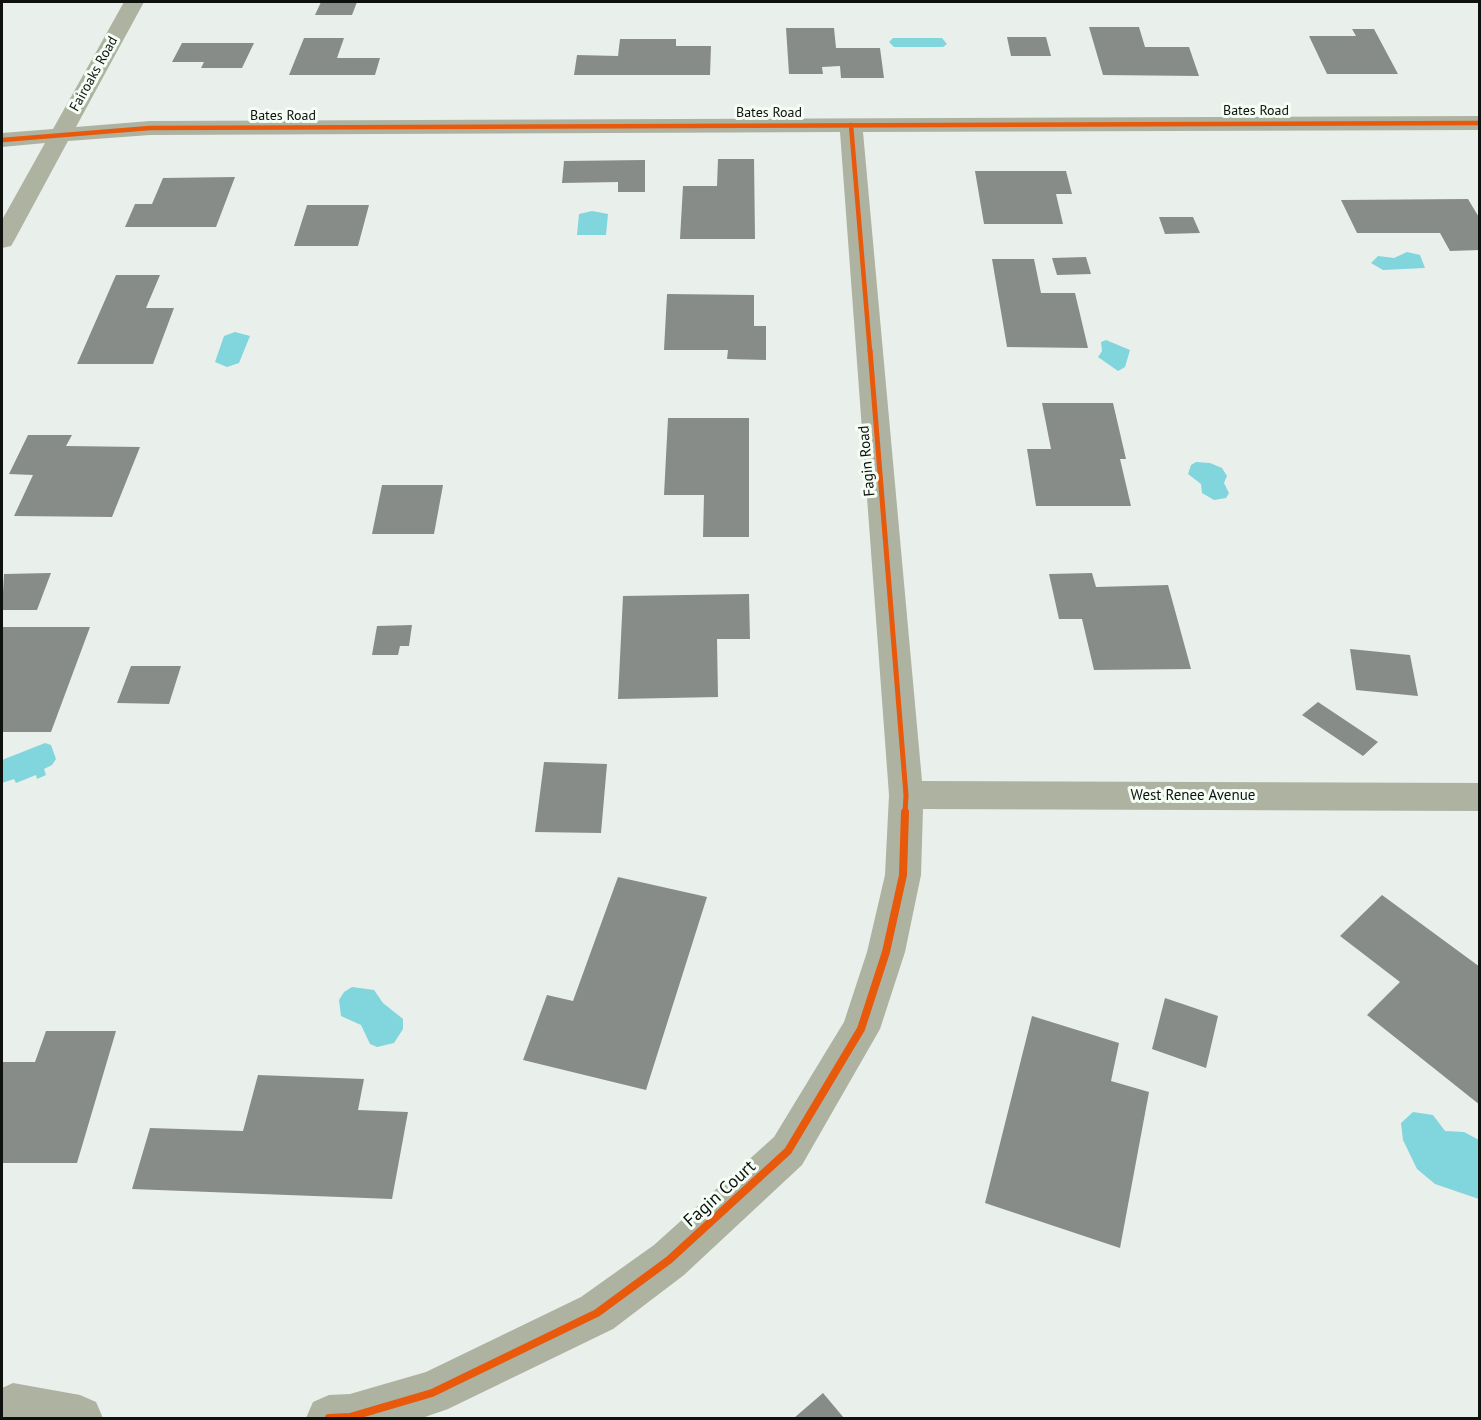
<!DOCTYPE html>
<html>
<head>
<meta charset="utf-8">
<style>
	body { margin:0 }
	#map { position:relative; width:1481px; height:1420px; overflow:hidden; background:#e9efea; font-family:"PT Sans",sans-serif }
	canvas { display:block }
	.frame { position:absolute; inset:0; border:3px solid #0e110e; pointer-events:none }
</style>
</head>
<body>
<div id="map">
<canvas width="1481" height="1420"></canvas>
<div class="frame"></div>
</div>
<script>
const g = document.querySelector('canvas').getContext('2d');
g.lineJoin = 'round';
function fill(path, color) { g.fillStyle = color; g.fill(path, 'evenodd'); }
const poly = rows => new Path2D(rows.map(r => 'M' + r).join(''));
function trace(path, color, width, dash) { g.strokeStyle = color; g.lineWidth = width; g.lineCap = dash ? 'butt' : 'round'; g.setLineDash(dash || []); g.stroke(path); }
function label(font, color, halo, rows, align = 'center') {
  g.font = font + ' "PT Sans",sans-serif'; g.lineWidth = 6; g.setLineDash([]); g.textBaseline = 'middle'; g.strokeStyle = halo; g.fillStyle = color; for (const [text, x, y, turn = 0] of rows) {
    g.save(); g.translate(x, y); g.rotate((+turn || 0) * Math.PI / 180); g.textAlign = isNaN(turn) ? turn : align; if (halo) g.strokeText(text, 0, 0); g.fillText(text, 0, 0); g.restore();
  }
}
fill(poly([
	[893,38,942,38,947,44,943,47,894,47,889,42],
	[592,211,608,214,606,235,577,235,579,214],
	[1407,252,1420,255,1425,268,1383,270,1371,263,1378,256,1394,258],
	[235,332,250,336,239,363,227,367,215,362,224,336],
	[1106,340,1130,350,1125,367,1118,371,1098,357,1102,351,1101,342],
	[1196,462,1210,463,1222,468,1227,476,1224,483,1229,493,1226,498,1214,500,1202,493,1201,484,1188,474,1191,465],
	[45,743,51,745,56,759,52,765,44,769,46,775,37,779,36,775,16,783,14,779,2,783,2,760],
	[352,987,374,990,383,1003,403,1019,403,1029,394,1043,377,1047,370,1044,361,1025,341,1016,339,1000,344,992],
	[1413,1112,1433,1115,1445,1131,1464,1132,1479,1140,1479,1199,1435,1184,1417,1169,1403,1140,1401,1123]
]), '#81d5dc');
fill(poly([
	[321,2,357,2,352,15,315,15],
	[1089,27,1139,27,1145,47,1189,47,1199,76,1103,75],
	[786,28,834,28,836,48,880,48,884,78,841,78,840,66,822,67,823,74,789,74],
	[1352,29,1374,29,1398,74,1327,74,1309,36,1356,36],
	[1007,37,1046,37,1051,56,1011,56],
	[304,38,344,38,337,58,380,58,375,75,289,75],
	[620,39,676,39,676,46,711,46,710,75,574,75,577,55,618,56],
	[182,43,254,43,242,68,201,68,204,62,172,62],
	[718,159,754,159,755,239,680,239,683,186,717,186],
	[645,160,645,192,618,192,618,182,562,183,564,161],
	[975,171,1066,171,1072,194,1056,194,1063,224,984,224],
	[235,177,216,227,125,227,135,204,152,204,163,178],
	[1468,199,1480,219,1480,250,1450,251,1440,233,1357,233,1341,200],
	[307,205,369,205,358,246,294,246],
	[1159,217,1193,217,1200,233,1165,234],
	[1086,257,1091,274,1057,275,1052,258],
	[992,259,1034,259,1041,293,1075,293,1088,348,1007,347],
	[116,275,160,275,146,308,174,308,153,364,77,364],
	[667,294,754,295,754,326,766,326,766,360,727,359,728,350,664,350],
	[1042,403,1113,403,1126,459,1120,459,1131,506,1036,506,1027,449,1051,449],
	[668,418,749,418,749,537,703,537,704,495,664,495],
	[28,435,72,435,66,446,140,447,112,517,14,516,33,475,9,474],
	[382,485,443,485,434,534,372,534],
	[51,573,37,610,2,610,4,574],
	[1092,573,1096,587,1168,585,1191,669,1094,670,1082,619,1059,619,1049,574],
	[749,594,750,639,717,639,718,697,618,699,623,596],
	[412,625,409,646,400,646,398,655,372,655,377,626],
	[2,627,90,627,51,732,2,732],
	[1350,649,1410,655,1418,696,1356,690],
	[131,666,181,666,169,704,117,703],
	[1318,702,1378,742,1363,756,1302,715],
	[544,762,607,764,601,833,535,832],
	[618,877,707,897,646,1090,523,1060,547,995,573,1001],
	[1382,895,1480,967,1480,1105,1367,1015,1400,982,1340,936],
	[1165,998,1218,1016,1206,1068,1152,1049],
	[1032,1016,1119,1043,1111,1081,1149,1092,1120,1248,985,1203],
	[46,1031,116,1031,77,1163,2,1163,2,1062,35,1062],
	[258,1075,364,1079,358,1110,408,1112,392,1199,132,1189,150,1128,243,1131],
	[823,1393,844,1418,794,1418]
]), '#888c89');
fill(poly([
	[124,2,144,2,76,127,150,121,1480,116,1480,130,863,132,922,781,1480,783,1480,811,923,809,921,875,905,952,880,1029,802,1165,684,1275,613,1329,448,1409,422,1418,306,1418,313,1402,329,1395,350,1394,426,1372,581,1297,654,1245,774,1137,844,1022,867,952,885,875,889,795,840,132,150,135,68,141,14,241,11,246,2,248,2,220,45,143,2,147,2,133,53,129,124,2],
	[13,1383,80,1395,96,1402,103,1418,2,1418,2,1388,13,1383]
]), '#adb2a1');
trace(poly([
	[851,125,870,352],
	[2,140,150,128,1480,123]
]), '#e8590c', 4.5);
trace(poly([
	[870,350,906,795,905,814]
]), '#e8590c', 5);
trace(poly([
	[329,1418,350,1417,432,1393,597,1313,669,1260,788,1151,861,1029,886,952,903,875,905,812]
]), '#e8590c', 8);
label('14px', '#0e110e', '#f4fef5', [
	["Fairoaks Road",94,74,-61],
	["Bates Road",1256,111],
	["Bates Road",769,113],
	["Bates Road",283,116]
]);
label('15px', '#0e110e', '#f4fef5', [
	["Fagin Road",867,461,-95],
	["West Renee Avenue",1193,796]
]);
label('18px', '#0e110e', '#f4fef5', [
	["Fagin Court",720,1194,-42]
]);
</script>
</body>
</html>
